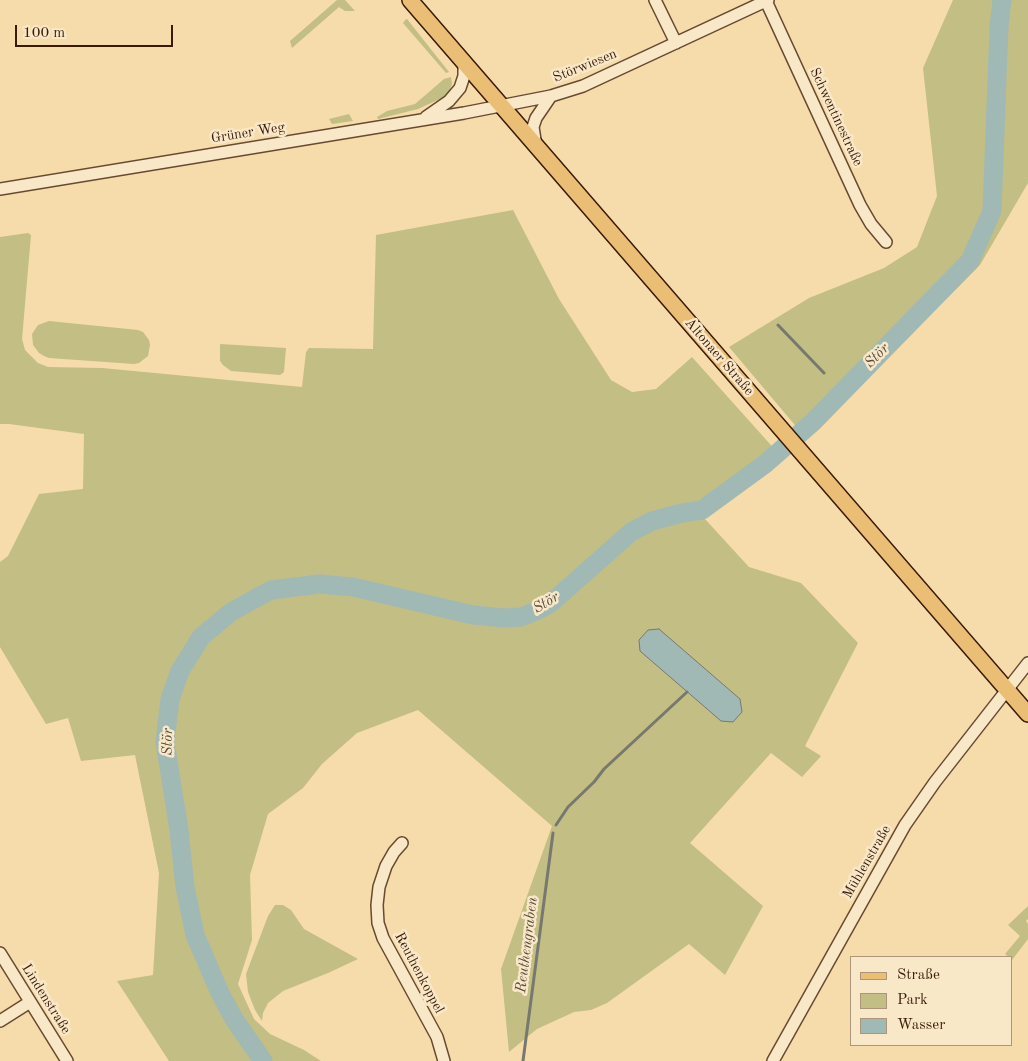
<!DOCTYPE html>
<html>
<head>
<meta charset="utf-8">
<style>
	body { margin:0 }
	#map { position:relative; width:1028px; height:1061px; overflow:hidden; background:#f6dcab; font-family:"Old Standard TT",serif }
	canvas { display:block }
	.legend { position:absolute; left:850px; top:956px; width:162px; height:90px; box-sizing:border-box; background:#f9e8c8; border:1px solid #ac967b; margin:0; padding:6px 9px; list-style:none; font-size:15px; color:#391a08 }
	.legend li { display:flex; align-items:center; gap:10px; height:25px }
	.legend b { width:25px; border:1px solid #ac967b }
	.scale { position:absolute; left:15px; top:25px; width:158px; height:22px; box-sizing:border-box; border:2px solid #391a08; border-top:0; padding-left:6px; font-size:15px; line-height:18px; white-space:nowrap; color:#391a08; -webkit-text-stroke:4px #f9e8c8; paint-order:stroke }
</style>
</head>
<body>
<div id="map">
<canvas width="1028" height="1061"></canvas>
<ul class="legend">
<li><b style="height:6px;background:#ebbe76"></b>Straße</li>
<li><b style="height:14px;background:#c3be84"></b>Park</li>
<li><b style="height:14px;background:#a1b9b4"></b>Wasser</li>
</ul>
<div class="scale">100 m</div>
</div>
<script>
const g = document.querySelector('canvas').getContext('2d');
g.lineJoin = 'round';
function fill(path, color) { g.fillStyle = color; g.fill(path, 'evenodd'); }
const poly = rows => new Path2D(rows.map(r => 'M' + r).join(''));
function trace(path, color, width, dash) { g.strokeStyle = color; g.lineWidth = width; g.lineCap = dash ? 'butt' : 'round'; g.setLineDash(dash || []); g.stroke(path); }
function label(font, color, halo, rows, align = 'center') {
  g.font = font + ' "Old Standard TT",serif'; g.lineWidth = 5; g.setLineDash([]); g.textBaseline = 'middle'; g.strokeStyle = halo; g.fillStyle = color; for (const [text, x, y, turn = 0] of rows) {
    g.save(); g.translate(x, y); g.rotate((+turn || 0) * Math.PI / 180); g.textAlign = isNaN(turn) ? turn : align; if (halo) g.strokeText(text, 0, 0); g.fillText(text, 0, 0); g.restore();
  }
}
fill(poly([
	[337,0,345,0,355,11,345,11,339,7,292,48,290,41],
	[953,0,1028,0,1028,183,980,265,901,345,805,437,729,347,809,298,884,268,917,247,937,196,923,68],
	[406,19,407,19,449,72,446,73,403,23],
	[451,77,452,84,448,94,442,98,418,109,378,119,377,117,387,111,415,104,444,79],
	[349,114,353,121,332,124,329,119],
	[513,210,559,299,611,380,632,392,656,389,692,357,778,453,702,510,705,519,749,567,801,583,858,643,805,746,821,756,802,777,771,753,690,843,763,906,725,975,689,944,607,1003,591,1010,574,1012,537,1029,509,1052,501,969,552,826,418,710,357,733,322,764,303,788,268,814,250,875,252,940,238,984,254,1019,270,1034,304,1050,321,1061,169,1061,117,981,153,975,159,873,135,755,81,761,68,718,46,724,0,647,0,562,8,556,39,494,83,489,84,434,9,424,0,424,0,237,28,233,31,235,22,339,25,350,38,363,48,367,102,368,302,387,306,352,309,348,373,349,376,235],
	[49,321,138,330,143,332,149,340,150,345,148,356,139,363,134,364,49,358,44,356,39,353,33,345,32,334,38,325],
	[220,344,286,348,284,372,280,375,231,371,223,365,220,361],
	[275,905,283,905,291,910,304,929,358,959,328,973,283,991,268,1003,263,1013,262,1021,255,1010,248,992,246,974,268,916],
	[1028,906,1028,919,1026,921,1028,924,1028,939,1012,960,1012,957,1005,957,1007,955,1005,954,1020,936,1008,925]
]), '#c3be84');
const water = poly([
	[659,629,740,699,742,712,733,722,721,721,640,651,639,640,648,630,659,629]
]);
fill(water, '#a1b9b4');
trace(water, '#77796f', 1);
trace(poly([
	[778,325,824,373],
	[556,825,568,807,594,782,604,769,687,692],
	[523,1061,553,833]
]), '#77796f', 3);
trace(poly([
	[263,1061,234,1019,220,993,195,935,185,887,179,830,165,742,170,699,180,671,201,637,231,612,271,590,319,584,353,587,473,615,504,618,521,617,536,611,551,603,631,532,652,521,682,513,702,510,765,464,813,422,970,261,992,211,999,27,1002,0]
]), '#a1b9b4', 19);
const minor = poly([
	[655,0,676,43],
	[766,1,860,205,871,224,886,242],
	[426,117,449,101,460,88,464,76,464,63],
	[536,146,533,127,536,118,551,96],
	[0,189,464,113,551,96,583,86,768,0],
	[402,843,394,852,386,866,379,887,377,905,378,923,383,938,437,1037,444,1061],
	[0,953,67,1061],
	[0,1021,30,1002],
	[773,1061,905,825,935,782,1028,663]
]);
const major = poly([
	[410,0,1028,714]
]);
trace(minor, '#684a31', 14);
trace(major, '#391a08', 18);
trace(minor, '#f9e8c8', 11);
trace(major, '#ebbe76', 15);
label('14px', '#391a08', '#f9e8c8', [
	["Störwiesen",585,66,-22],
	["Schwentinestraße",836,117,65],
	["Grüner Weg",248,133,-9],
	["Altonaer Straße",719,357,49],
	["Mühlenstraße",867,862,-60],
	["Reuthenkoppel",419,973,62],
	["Lindenstraße",46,999,58]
]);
label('italic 15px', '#584a3c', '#f9e8c8', [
	["Stör",877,356,-46],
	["Stör",546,603,-32],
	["Stör",168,742,-90],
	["Reuthengraben",527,945,-83]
]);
</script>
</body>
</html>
